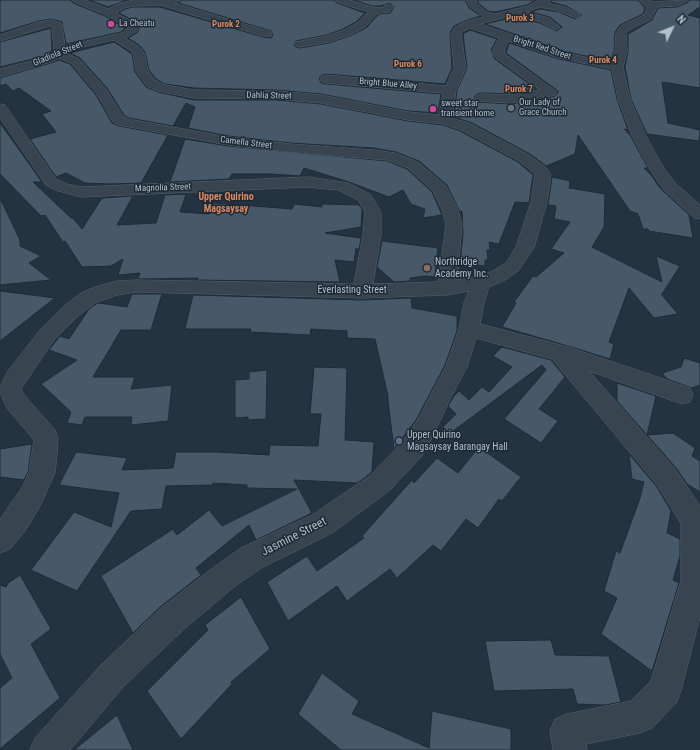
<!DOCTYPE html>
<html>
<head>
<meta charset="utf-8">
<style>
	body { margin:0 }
	#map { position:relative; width:700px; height:750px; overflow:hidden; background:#233341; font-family:"Roboto Condensed",sans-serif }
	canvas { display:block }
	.north { position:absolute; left:652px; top:8px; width:40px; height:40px; -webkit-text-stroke:3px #1c2a36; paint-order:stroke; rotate:47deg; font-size:11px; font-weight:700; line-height:16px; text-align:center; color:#b4bfcb }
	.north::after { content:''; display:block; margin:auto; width:14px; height:18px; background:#b4bfcb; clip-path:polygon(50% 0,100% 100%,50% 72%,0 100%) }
</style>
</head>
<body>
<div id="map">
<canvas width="700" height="750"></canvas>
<div class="north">N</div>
</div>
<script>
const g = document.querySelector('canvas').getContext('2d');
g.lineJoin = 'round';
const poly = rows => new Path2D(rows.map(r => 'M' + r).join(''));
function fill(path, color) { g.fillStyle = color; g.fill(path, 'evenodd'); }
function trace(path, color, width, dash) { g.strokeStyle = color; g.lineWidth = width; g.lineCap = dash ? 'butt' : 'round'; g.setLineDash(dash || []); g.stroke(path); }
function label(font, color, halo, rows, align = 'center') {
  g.font = font + ' "Roboto Condensed",sans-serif'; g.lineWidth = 3; g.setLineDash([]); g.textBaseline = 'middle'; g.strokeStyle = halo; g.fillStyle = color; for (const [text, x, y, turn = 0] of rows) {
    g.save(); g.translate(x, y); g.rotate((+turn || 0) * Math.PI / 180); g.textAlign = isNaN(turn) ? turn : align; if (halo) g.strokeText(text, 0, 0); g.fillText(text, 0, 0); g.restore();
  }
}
fill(poly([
	[548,42,549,44,522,45,518,49,519,51,518,52,515,49,521,43,548,42]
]), '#365169');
const building = poly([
	[0,0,70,0,73,3,105,16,125,28,121,32,66,44,62,22,51,19,39,21,0,33,0,0],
	[89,0,127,0,108,7,89,0],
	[182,0,334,0,337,3,365,13,356,22,343,29,327,35,296,41,294,45,296,47,300,48,329,43,352,35,366,28,379,14,390,13,394,7,389,3,381,6,372,6,354,0,465,0,469,8,481,16,465,21,454,26,450,33,452,68,445,84,326,74,322,75,319,78,321,83,326,84,441,94,438,113,408,111,321,94,277,90,194,88,165,84,156,79,149,70,145,52,139,45,128,38,138,32,139,27,136,22,119,13,125,9,133,7,160,7,263,37,271,38,273,35,271,31,178,3,182,0],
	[478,0,536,0,527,5,495,12,488,11,478,3,478,0],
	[552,0,638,0,645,8,643,14,620,25,615,32,614,51,611,61,566,52,485,24,514,17,540,23,556,31,562,27,550,17,531,12,540,9,559,12,575,19,582,15,566,6,551,2,552,0],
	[689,0,700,0,700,7,688,15,700,18,700,88,662,82,668,123,700,130,699,141,647,134,631,99,625,67,628,51,628,34,652,20,658,8,676,7,687,3,689,0],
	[51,28,52,50,45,56,0,67,0,42,51,28],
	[470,30,497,39,491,50,495,59,536,89,511,94,481,93,477,94,474,97,477,102,511,104,551,97,555,96,558,93,558,91,506,53,509,43,559,59,611,70,617,99,628,130,624,129,630,135,648,168,644,168,652,176,659,187,689,215,693,238,649,231,648,229,643,229,638,214,630,211,578,135,575,154,546,166,530,154,472,123,454,117,457,90,467,68,463,34,470,30],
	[114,42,132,54,135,72,146,87,158,92,194,100,277,100,321,104,408,121,443,125,460,131,518,162,533,175,529,203,515,202,499,244,489,242,490,250,487,250,488,260,485,260,485,266,460,263,463,234,462,211,460,212,447,185,419,161,396,152,374,148,290,143,228,136,188,128,195,107,186,103,173,126,129,118,124,115,107,88,80,58,70,53,114,42],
	[59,60,70,64,96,95,112,123,119,126,168,135,141,183,110,184,85,183,66,173,56,177,30,139,56,132,42,114,51,111,19,88,13,91,6,84,0,86,0,78,54,62,59,60],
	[0,123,42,182,33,182,71,218,73,218,82,229,102,198,133,196,117,225,156,223,165,195,186,194,180,212,209,214,214,203,292,209,294,204,322,207,322,204,359,205,362,209,361,227,325,233,361,238,359,250,356,248,354,262,335,260,340,282,197,280,198,278,138,279,140,273,118,275,123,259,111,266,82,267,65,241,63,242,45,215,41,216,0,174,0,123],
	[185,139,228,146,387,161,407,169,432,192,442,215,423,218,425,209,411,204,403,190,389,197,349,182,304,168,300,176,272,174,232,174,229,179,170,182,185,139],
	[552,177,570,181,569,188,605,194,604,227,592,247,662,282,656,256,680,266,662,294,661,294,678,314,654,318,629,288,609,342,614,344,610,359,568,346,502,327,516,303,514,302,533,276,536,277,564,253,551,249,570,222,554,219,556,206,548,205,552,177],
	[0,198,20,240,20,246,41,256,29,263,51,280,0,285,0,198],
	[382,241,438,248,435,277,426,276,410,278,410,281,394,282,377,267,382,241],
	[0,291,55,298,0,341,0,291],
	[132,294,162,294,151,330,121,330,93,377,135,377,131,389,172,385,168,421,131,425,132,417,85,417,82,425,67,423,71,412,41,384,77,360,49,350,60,336,69,339,89,309,96,304,99,303,127,307,132,294],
	[193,295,362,300,411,298,412,308,457,316,457,331,445,365,416,420,394,449,388,401,388,396,375,339,347,338,347,331,311,329,310,335,250,332,251,329,185,329,193,295],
	[502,347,551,360,565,377,539,409,558,421,541,443,504,419,546,370,542,365,449,434,443,427,456,414,448,406,455,394,455,395,459,391,469,400,482,387,489,392,512,367,493,356,502,347],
	[684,358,700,363,700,385,692,388,667,379,662,373,681,367,684,358],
	[314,367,347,368,345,440,374,442,372,471,370,474,357,483,294,480,312,513,256,540,249,525,196,568,201,575,160,607,133,633,101,576,173,529,177,535,209,510,222,526,297,489,247,488,247,485,213,483,213,485,166,486,162,509,131,511,77,591,31,570,74,512,111,527,119,493,59,485,76,452,127,458,122,470,173,468,176,452,216,452,269,455,270,445,318,446,321,414,310,414,314,367],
	[267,370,266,419,248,420,248,417,235,418,235,380,249,379,249,372,267,370],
	[617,383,656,396,647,435,673,433,695,448,692,456,700,461,700,492,687,484,677,469,617,401,617,383],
	[32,444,28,472,24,480,0,477,0,449,32,444],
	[479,447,521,477,502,501,499,499,478,528,466,519,441,551,433,545,397,578,390,569,347,601,337,586,288,621,267,582,307,556,317,571,364,538,362,536,412,480,414,483,437,458,458,473,479,447],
	[629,454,657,487,671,511,667,533,680,539,680,556,673,580,679,583,652,671,601,634,617,598,604,591,616,551,620,553,640,498,644,482,632,479,629,454],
	[20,575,51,629,31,644,60,698,0,749,0,688,12,678,0,654,0,585,6,587,8,583,20,575],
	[241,597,270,649,231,682,232,684,181,739,147,691,208,630,205,625,241,597],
	[551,640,555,655,609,656,621,702,605,705,577,704,573,689,494,691,485,641,551,640],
	[322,673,359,701,352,714,429,748,432,711,511,729,511,750,341,750,298,714,322,673],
	[117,715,133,750,74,750,117,715]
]);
fill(building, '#475968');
trace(building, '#1e2c38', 1);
const minor = poly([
	[72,0,85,0,108,9,118,4,133,0,181,0,174,3,271,32,272,34,271,36,263,36,160,5,133,6,124,8,116,13,135,23,138,27,137,31,125,38,138,46,144,53,148,71,155,80,165,85,194,90,277,91,321,95,408,112,439,115,443,93,326,83,322,82,320,79,322,76,326,75,446,86,454,68,451,34,455,27,465,22,484,17,470,7,466,0,476,0,477,4,487,12,495,14,528,6,539,0,551,0,548,3,565,7,581,15,576,18,559,11,540,7,526,12,549,18,560,27,555,30,541,22,514,15,480,24,566,53,612,63,615,51,616,33,621,26,644,15,647,8,639,0,650,0,652,2,688,0,686,2,675,6,657,7,651,19,629,30,626,33,627,51,623,67,630,99,646,136,663,167,675,183,700,205,700,219,694,218,663,189,649,168,632,136,618,99,612,69,559,58,508,41,504,51,505,54,557,92,555,95,551,96,511,103,477,101,475,98,477,95,481,94,511,95,540,90,496,58,492,51,499,38,470,28,463,31,461,34,466,68,456,90,452,118,471,124,529,155,545,167,551,174,547,202,534,248,518,271,505,280,489,287,484,303,480,324,568,347,690,388,693,395,690,402,682,404,589,371,676,470,700,506,700,617,681,690,677,702,652,728,640,733,586,744,587,750,553,750,550,731,555,719,567,714,631,701,651,681,681,580,681,524,658,486,552,359,476,338,467,367,450,399,434,434,421,457,389,491,332,533,261,568,234,587,183,630,123,687,70,750,30,750,35,738,101,665,161,608,214,567,241,548,312,515,371,475,403,441,417,421,446,366,459,329,464,303,469,291,447,295,362,298,137,292,117,295,95,303,78,316,54,340,21,389,24,395,55,430,58,437,57,454,55,473,40,506,25,531,10,549,0,553,0,519,22,488,29,472,34,440,7,408,0,392,0,387,8,371,40,330,64,306,81,293,95,287,117,281,137,280,354,284,363,235,365,212,358,200,338,190,308,187,81,197,55,190,46,185,0,118,0,104,5,105,56,179,67,184,81,187,308,177,348,183,370,194,381,212,381,235,373,284,438,282,446,225,442,210,433,191,408,168,387,160,290,152,228,145,119,125,113,122,97,94,71,63,59,58,54,61,0,77,0,69,46,57,54,51,52,27,50,26,0,41,0,35,39,22,51,20,61,23,62,25,65,46,122,33,128,28,106,15,74,2,72,0],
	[114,40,130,50,133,53,136,71,147,86,158,91,194,98,277,99,321,103,408,120,443,124,461,130,519,161,535,174,531,202,516,247,506,263,491,272,478,277,457,280,462,225,458,210,446,186,418,162,395,153,374,150,290,144,228,137,128,119,123,116,106,89,79,59,66,53,87,46,114,40],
	[335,0,349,0,372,7,382,8,385,5,388,4,393,7,389,12,378,13,365,27,352,34,329,42,300,47,296,46,295,44,296,42,327,36,344,30,357,23,368,12,337,2,335,0]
]);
trace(minor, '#55626e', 1);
fill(minor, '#384551');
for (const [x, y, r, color] of [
	[111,24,4,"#d1479c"],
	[511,108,4,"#6b7280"],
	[433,109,4,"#d1479c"],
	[427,268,4,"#8d6e63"],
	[399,441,4,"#5c6f8a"]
]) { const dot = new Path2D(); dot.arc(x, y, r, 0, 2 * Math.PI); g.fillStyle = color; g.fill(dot); trace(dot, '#1c2a36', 1.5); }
label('bold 9px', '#dd885d', '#1c2a36', [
	["Purok 3",520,19],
	["Purok 2",226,25],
	["Purok 4",603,61],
	["Purok 6",408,65],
	["Purok 7",519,90]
]);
label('9px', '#b4bfcb', '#1c2a36', [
	["La Cheatu",119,24],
	["Our Lady of",519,103],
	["Grace Church",519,113],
	["sweet star",441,104],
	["transient home",441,114]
], 'left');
label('9px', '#b4bfcb', '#1c2a36', [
	["Bright Red Street",542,48,18],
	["Gladiola Street",58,54,-22],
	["Bright Blue Alley",388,84,5],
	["Dahlia Street",269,96,1],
	["Camella Street",246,143,7],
	["Magnolia Street",163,188,-2]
]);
label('bold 10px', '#dd885d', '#1c2a36', [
	["Upper Quirino",226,197],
	["Magsaysay",226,209]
]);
label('10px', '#b4bfcb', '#1c2a36', [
	["Northridge",435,262],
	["Academy Inc.",435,274],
	["Upper Quirino",407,435],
	["Magsaysay Barangay Hall",407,447]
], 'left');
label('10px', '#b4bfcb', '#1c2a36', [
	["Everlasting Street",352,290]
]);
label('12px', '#b4bfcb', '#1c2a36', [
	["Jasmine Street",294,537,-27]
]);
</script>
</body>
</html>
